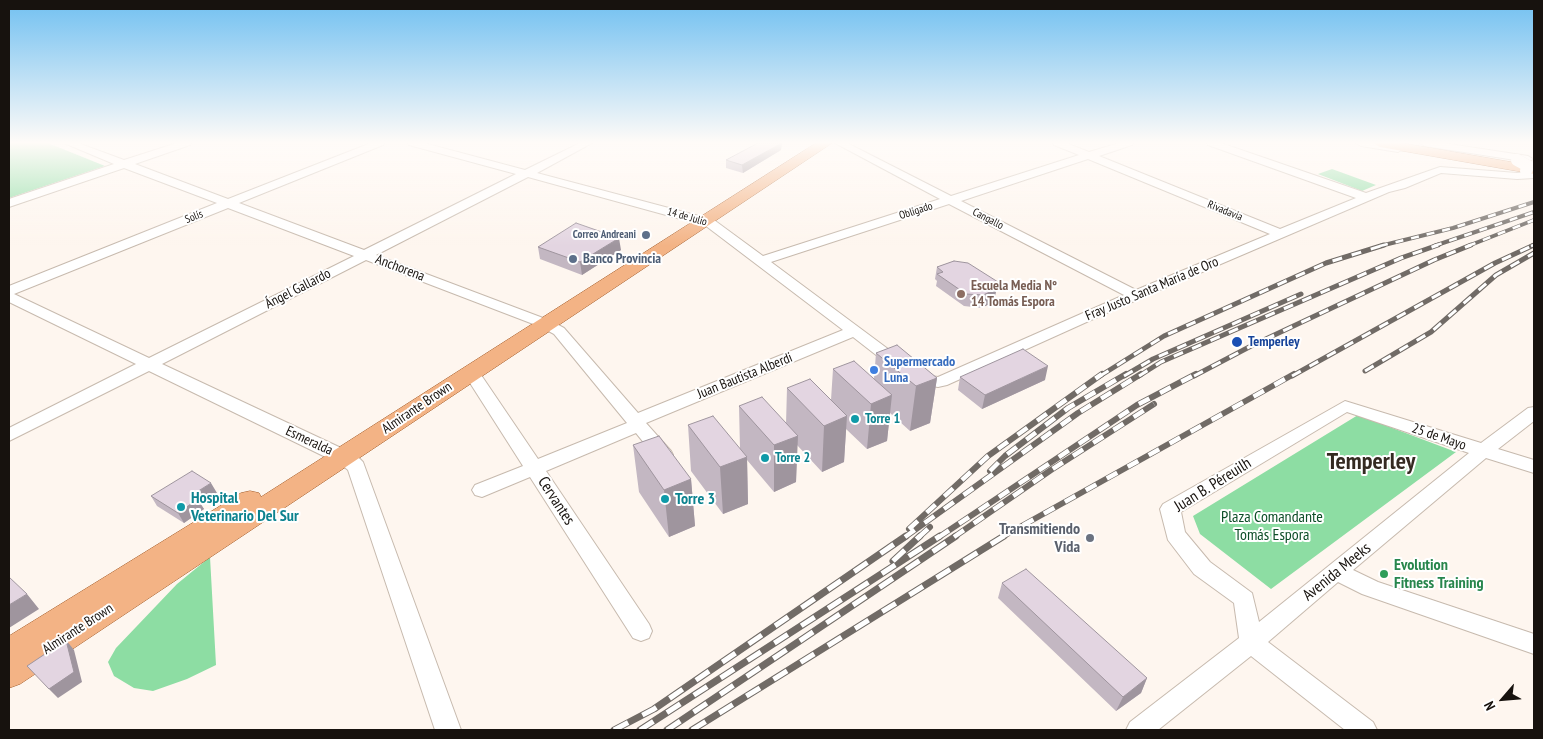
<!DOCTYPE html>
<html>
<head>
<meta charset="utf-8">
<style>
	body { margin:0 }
	#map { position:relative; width:1543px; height:739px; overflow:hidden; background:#fef6ef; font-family:"PT Sans Narrow",sans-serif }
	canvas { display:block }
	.frame { position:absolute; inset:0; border:10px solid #17120e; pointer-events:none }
	.north { position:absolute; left:1478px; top:674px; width:50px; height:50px; -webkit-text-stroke:4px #fff; paint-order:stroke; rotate:243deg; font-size:14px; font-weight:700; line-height:20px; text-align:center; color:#17120e }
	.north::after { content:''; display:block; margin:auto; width:18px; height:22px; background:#17120e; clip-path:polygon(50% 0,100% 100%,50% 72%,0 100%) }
</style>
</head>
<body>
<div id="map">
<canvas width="1543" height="739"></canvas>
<div class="frame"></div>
<div class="north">N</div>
</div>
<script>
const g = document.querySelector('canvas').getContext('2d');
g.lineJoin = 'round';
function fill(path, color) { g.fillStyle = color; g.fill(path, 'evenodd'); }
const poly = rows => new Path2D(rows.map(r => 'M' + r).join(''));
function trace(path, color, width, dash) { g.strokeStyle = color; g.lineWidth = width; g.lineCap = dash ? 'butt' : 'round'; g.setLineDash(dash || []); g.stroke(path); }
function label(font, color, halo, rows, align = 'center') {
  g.font = font + ' "PT Sans Narrow",sans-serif'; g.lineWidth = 4; g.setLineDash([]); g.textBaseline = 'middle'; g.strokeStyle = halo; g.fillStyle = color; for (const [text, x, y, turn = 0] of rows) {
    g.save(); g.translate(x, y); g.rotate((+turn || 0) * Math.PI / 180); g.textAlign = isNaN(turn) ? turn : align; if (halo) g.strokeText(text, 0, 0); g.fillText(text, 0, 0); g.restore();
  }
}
fill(poly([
	[9,143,48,143,105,166,9,198],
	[1332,169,1376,185,1362,191,1318,174],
	[1358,415,1456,452,1271,589,1200,534,1193,516],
	[210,557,216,665,187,679,153,691,134,688,114,676,108,662,116,648,177,584]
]), '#8ddda3');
const minor = poly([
	[64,143,78,143,124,160,177,143,191,143,190,145,135,164,228,199,371,143,384,143,383,145,239,203,364,250,516,174,409,145,408,143,424,143,525,170,580,143,592,143,537,173,714,220,763,256,940,199,835,143,847,143,951,196,1079,155,1054,145,1053,143,1066,143,1089,152,1119,143,1133,143,1132,145,1099,156,1280,229,1356,198,1208,145,1207,143,1221,143,1366,193,1440,167,1517,173,1534,172,1534,178,1517,179,1441,173,1405,188,1389,192,1111,311,947,385,938,387,912,383,853,337,646,423,671,451,673,455,671,459,664,461,657,459,636,433,546,471,649,624,652,631,649,638,641,641,633,638,530,477,482,497,475,495,472,490,475,485,523,466,463,372,465,369,477,369,538,459,627,423,554,334,541,327,366,260,162,364,356,455,363,462,461,730,435,730,348,470,342,465,149,371,9,441,9,428,136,364,9,302,9,286,217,203,124,168,9,207,9,199,114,164,64,143],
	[1088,159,1270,234,1136,290,961,201,1088,159],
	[528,177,706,226,843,330,638,413,564,328,551,321,376,255,528,177],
	[949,204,1124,295,938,377,923,375,771,262,949,204],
	[228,208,354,256,149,358,14,294,228,208],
	[1356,143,1378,143,1402,147,1403,149,1398,152,1361,146,1356,143],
	[1420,143,1443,143,1528,156,1533,159,1528,162,1425,146,1420,143],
	[1345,401,1481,443,1528,408,1534,407,1534,421,1498,449,1534,460,1534,473,1486,458,1353,570,1378,582,1534,634,1534,654,1362,594,1338,582,1268,642,1373,722,1377,730,1345,730,1251,656,1158,730,1126,730,1130,722,1239,638,1234,603,1194,574,1168,540,1160,509,1163,504,1345,401],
	[1347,412,1469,453,1259,622,1252,593,1210,562,1185,532,1181,512,1347,412]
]);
const major = poly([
	[816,143,832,143,20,684,9,688,9,636,241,493,250,491,259,493,261,497,816,143],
	[1373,143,1402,143,1534,166,1534,174,1380,147,1373,143]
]);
trace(minor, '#c7baae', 2);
trace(major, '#a15a27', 1);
fill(minor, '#fff');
fill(major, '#f3b385');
const railFar3 = poly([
	[1380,246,1453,228,1534,202],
	[1434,246,1534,212],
	[1468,246,1534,220],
	[1531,246,1534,245]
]);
const railFar2 = poly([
	[1365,371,1431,332,1496,275,1534,253],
	[1100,376,1164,336,1326,263,1384,245],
	[1124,376,1153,359,1301,294],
	[1139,376,1161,362,1401,258,1438,245],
	[1194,376,1253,345,1434,260,1471,245],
	[1292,376,1495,263,1534,245]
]);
const railFar1 = poly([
	[990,471,1005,456,1068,408,1126,374],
	[909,529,988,456,1102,374],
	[905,537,1078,413,1141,374],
	[919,537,930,527],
	[939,537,1137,405,1196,374],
	[954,537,1051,470,1154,404],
	[1002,537,1294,374]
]);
const rail = poly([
	[893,561,920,536],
	[614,730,654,709,906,536],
	[640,730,940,536],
	[667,730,956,536],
	[692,730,1004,536]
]);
trace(railFar3, '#716b66', 4);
trace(railFar2, '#716b66', 5);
trace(railFar1, '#716b66', 6);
trace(rail, '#716b66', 7);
trace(railFar3, '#fff', 2.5, [8]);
trace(railFar2, '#fff', 3, [10]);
trace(railFar1, '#fff', 4.5, [12]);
trace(rail, '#fff', 5, [16]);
const minorBridge = poly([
	[1517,160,1528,166,1526,171]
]);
trace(minorBridge, '#c7baae', 12, []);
trace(minorBridge, '#fff', 12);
fill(poly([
	[782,143,781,150,743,173,726,168,726,160],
	[538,247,621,250,582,275,540,259],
	[954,261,994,302,981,308,964,306,936,286,937,281,935,279,937,267],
	[876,353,937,378,930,423,910,431,890,413,887,441,867,449,846,429,844,462,822,472,797,445,796,482,774,492,747,460,748,504,723,514,691,471,688,425,740,449,739,406,786,424,787,388,831,400,833,369,874,379],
	[960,377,1045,380,982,409,958,390],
	[633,445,691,479,695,526,669,537,639,492],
	[217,493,200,503,204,509,184,523,157,506,151,496],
	[1002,583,1147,678,1141,693,1116,711,998,598]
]), '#c3b7c2');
fill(poly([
	[782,143,781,150,743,173,742,165],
	[619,238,621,250,582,275,580,262],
	[998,282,994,302,981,308,983,295],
	[1048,366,1045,380,982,409,985,395],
	[937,378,930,423,910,431,916,386],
	[892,395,887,441,867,449,871,404],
	[847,416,844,462,822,472,824,426],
	[798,436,796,482,774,492,774,445],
	[747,457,748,504,723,514,720,467],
	[691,479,695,526,669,537,664,490],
	[211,483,217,493,200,503,204,509,184,523,178,513,192,495],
	[27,594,39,609,9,628,9,605],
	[66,640,74,650,82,682,58,698,49,689],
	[1147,678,1141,693,1116,711,1123,697]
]), '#9f959e');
const building = poly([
	[758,143,782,143,742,165,726,160,758,143],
	[576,223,619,238,580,262,538,247,576,223],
	[954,261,968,263,998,282,997,289,983,295,966,294,937,274,943,272,937,267,954,261],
	[897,345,937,378,916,386,876,353,897,345],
	[1023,349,1048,366,985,395,960,377,1023,349],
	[854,361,892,395,871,404,833,369,854,361],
	[810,379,847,416,824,426,787,388,810,379],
	[762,397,798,436,774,445,739,406,762,397],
	[713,416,747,457,720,467,688,425,713,416],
	[659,436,691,479,664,490,633,445,659,436],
	[192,471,211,483,192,495,198,499,178,513,151,496,192,471],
	[1026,569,1147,678,1123,697,1002,583,1026,569],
	[9,577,27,594,9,605,9,577],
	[66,640,74,672,49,689,27,666,66,640]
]);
fill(building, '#e3d5e1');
trace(building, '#9f959e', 1);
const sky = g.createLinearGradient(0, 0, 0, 246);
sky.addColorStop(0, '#71c0f1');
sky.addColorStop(0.58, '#fffbf8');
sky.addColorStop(1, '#fffbf800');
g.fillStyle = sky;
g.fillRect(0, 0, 1543, 246);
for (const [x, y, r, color] of [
	[646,235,5,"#5c6f8a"],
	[573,259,5,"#5c6f8a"],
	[961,294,5,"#8d6e63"],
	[1237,342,6,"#1a4fb4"],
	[874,370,5,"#3f7fe0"],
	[855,419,5,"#0f9aa8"],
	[765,458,5,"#0f9aa8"],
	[665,499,5,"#0f9aa8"],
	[181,507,5,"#0f9aa8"],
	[1090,538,5,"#6b7280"],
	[1384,574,5,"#2e9e5b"]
]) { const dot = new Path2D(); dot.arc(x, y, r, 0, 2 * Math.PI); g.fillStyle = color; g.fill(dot); trace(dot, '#fff', 2); }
label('11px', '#17120e', '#fff', [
	["Obligado",916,211,-18],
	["Rivadavia",1225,211,22],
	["Solís",194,217,-22],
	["14 de Julio",687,217,16],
	["Cangallo",988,219,27]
]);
label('bold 11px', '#4e5e75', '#fff', [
	["Correo Andreani",636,235]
], 'right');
label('bold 14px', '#4e5e75', '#fff', [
	["Banco Provincia",583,259]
], 'left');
label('14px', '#17120e', '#fff', [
	["Anchorena",400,268,21],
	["Ángel Gallardo",298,289,-27],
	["Fray Justo Santa María de Oro",1152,289,-23],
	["Juan Bautista Alberdi",745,376,-22],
	["Almirante Brown",417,408,-34],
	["25 de Mayo",1439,437,19],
	["Esmeralda",309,441,25],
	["Almirante Brown",78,629,-33]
]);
label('bold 14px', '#785e54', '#fff', [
	["Escuela Media N°",971,286],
	["14 Tomás Espora",971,302]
], 'left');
label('bold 14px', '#164399', '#fff', [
	["Temperley",1248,342]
], 'left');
label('bold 14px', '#366cbe', '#fff', [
	["Supermercado",884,362],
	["Luna",884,378]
], 'left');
label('bold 14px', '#0d838f', '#fff', [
	["Torre 1",865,419],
	["Torre 2",775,458]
], 'left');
label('16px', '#17120e', '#fff', [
	["Juan B. Péreuilh",1213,485,-32],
	["Cervantes",556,501,57],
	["Avenida Meeks",1337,572,-39]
]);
label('bold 16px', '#0d838f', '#fff', [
	["Hospital",191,498],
	["Veterinario Del Sur",191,516],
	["Torre 3",675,499]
], 'left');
label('16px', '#0c4d27', '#fff', [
	["Plaza Comandante",1272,517],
	["Tomás Espora",1272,535]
]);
label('bold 16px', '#5b616d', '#fff', [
	["Transmitiendo",1080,529],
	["Vida",1080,547]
], 'right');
label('bold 16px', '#27864d', '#fff', [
	["Evolution",1394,565],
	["Fitness Training",1394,583]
], 'left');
label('bold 24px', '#342a21', '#fff', [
	["Temperley",1371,462]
]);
</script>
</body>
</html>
